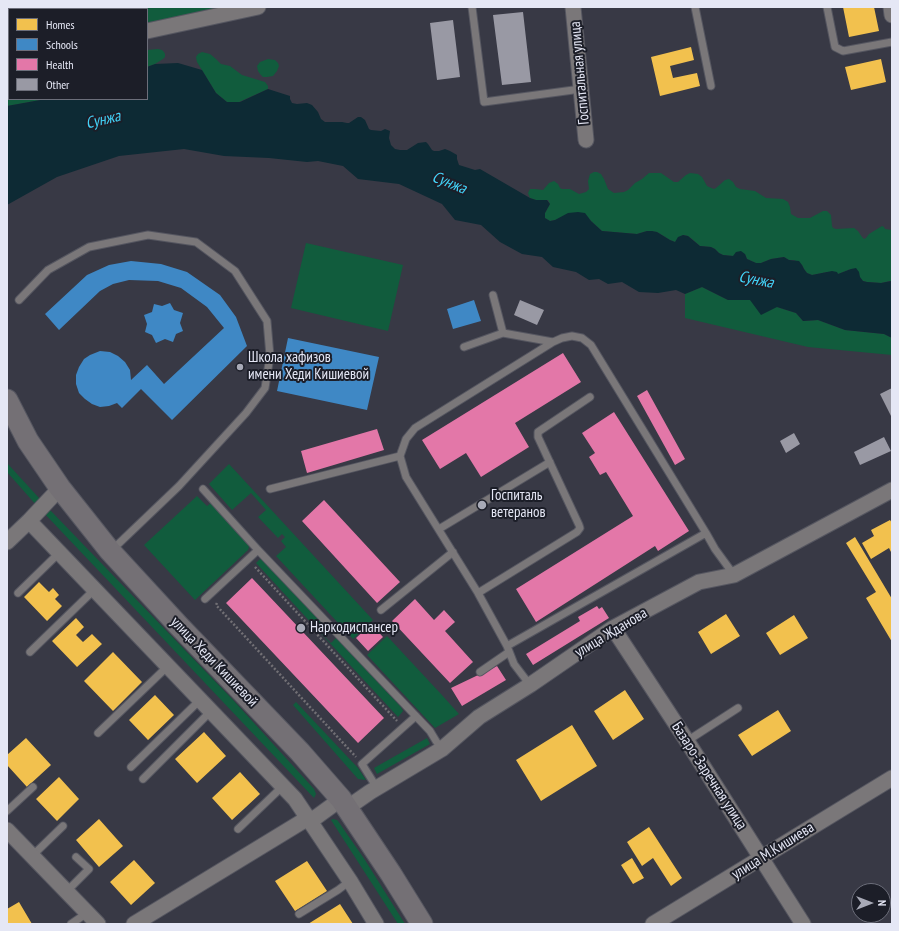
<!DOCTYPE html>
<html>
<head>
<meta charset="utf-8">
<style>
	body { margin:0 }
	#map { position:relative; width:899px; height:931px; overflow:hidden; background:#383945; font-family:"PT Sans Narrow",sans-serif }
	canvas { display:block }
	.frame { position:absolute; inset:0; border:8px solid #e5e7f5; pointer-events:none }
	.legend { position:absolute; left:8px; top:8px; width:140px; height:92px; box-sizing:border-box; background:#1c1e28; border:1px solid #6c6e7a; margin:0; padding:5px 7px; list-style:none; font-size:12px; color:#e5e7f5 }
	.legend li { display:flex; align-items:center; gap:8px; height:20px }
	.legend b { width:20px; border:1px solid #6c6e7a }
	.north { position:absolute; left:851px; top:883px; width:40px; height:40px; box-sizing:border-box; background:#1c1e28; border:1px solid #6c6e7a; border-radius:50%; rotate:90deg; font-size:11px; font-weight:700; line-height:16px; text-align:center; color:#e5e7f5 }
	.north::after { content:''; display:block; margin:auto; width:14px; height:18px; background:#a8aab7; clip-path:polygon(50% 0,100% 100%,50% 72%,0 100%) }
</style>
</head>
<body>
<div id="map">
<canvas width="899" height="931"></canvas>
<div class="frame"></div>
<ul class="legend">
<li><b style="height:11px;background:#f2c14e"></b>Homes</li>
<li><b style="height:11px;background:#3f88c5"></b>Schools</li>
<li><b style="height:11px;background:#e377a8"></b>Health</li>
<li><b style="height:11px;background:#9999a4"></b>Other</li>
</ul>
<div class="north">N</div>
</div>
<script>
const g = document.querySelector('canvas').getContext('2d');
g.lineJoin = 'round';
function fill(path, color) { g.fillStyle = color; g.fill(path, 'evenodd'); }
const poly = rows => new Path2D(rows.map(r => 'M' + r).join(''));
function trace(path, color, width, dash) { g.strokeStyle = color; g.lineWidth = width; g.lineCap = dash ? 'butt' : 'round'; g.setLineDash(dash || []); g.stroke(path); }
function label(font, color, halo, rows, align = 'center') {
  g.font = font + ' "PT Sans Narrow",sans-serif'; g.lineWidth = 4; g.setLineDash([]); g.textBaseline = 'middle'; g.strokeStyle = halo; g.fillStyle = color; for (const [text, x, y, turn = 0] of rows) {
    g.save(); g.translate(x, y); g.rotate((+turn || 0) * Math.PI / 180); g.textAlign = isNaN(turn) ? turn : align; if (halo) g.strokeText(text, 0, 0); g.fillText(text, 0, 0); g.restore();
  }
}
fill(poly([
	[64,7,229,7,147,24,147,9,64,9],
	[158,49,162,50,164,52,165,54,165,57,163,59,155,64,147,67,147,50],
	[202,52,210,54,216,59,221,64,230,66,242,75,265,82,268,86,268,89,239,102,227,102,216,93,197,62,196,57,198,54],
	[268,59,275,60,278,63,279,66,277,71,273,76,267,77,263,77,260,74,258,71,257,66,260,62],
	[7,90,9,90,9,99,46,99,7,106],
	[594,172,597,172,601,174,604,179,608,189,614,193,624,192,628,190,635,183,642,179,649,173,661,173,674,182,678,182,686,175,690,173,698,174,702,177,707,186,709,187,714,189,716,188,725,180,729,179,733,182,736,187,740,189,755,191,766,198,783,199,788,202,790,207,791,214,798,218,810,218,823,211,827,211,831,215,832,226,833,228,836,229,854,228,858,231,862,237,864,239,866,238,869,234,882,226,884,227,885,229,892,230,892,282,890,281,881,283,867,282,863,281,859,277,859,272,851,269,838,274,827,272,812,275,807,273,804,269,802,265,794,260,789,260,784,257,771,259,761,263,756,263,747,259,745,254,733,256,723,255,719,253,715,249,711,247,700,246,692,239,688,236,683,235,675,242,670,240,657,232,647,231,637,234,602,231,591,221,585,214,550,221,545,218,545,213,550,204,548,200,536,200,530,198,528,193,530,189,535,189,543,190,549,183,554,181,558,184,560,188,562,189,570,189,579,194,586,192,589,189,588,181,590,174],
	[306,243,403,265,388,331,291,308],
	[702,287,728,300,750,300,777,307,796,313,803,321,818,320,845,330,884,334,892,338,892,355,808,347,685,318,685,294],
	[7,463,39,498,39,501,37,506,7,472],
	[229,464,373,620,353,639,276,556,286,547,281,541,285,537,282,534,278,538,258,517,266,510,251,493,232,510,209,484],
	[197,496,207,506,211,503,248,543,249,547,248,550,195,600,144,545],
	[48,509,52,512,234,701,314,789,316,794,314,798,43,512],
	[261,559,264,561,323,624,318,630,331,643,336,638,401,707,403,711,398,717,256,563,259,560],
	[387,636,441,694,459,714,435,728,367,655],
	[296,702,358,768,366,780,358,779,293,705],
	[427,738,430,744,377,774,374,768],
	[333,819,337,820,338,821,365,860,405,924,398,924,331,820]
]), '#115c3d');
fill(poly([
	[178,63,202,70,216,93,227,102,240,102,268,89,290,96,290,99,292,103,297,104,307,103,312,105,318,112,321,119,325,122,342,122,347,123,349,123,358,117,361,117,365,120,369,129,371,130,381,131,385,129,390,131,389,138,391,145,395,149,400,150,407,150,418,143,426,142,428,144,432,150,434,151,439,151,445,149,450,151,457,155,457,159,459,165,475,170,480,169,530,198,536,200,547,200,550,204,545,213,545,218,550,221,555,220,568,213,578,212,585,213,591,221,602,231,637,234,647,231,652,231,657,232,670,240,675,242,678,237,683,235,688,236,700,246,711,247,715,249,719,253,723,255,733,256,736,252,741,251,745,254,747,259,756,263,761,263,771,259,784,257,789,260,799,261,802,265,804,269,807,273,812,275,832,271,837,272,838,274,851,269,856,268,859,272,860,277,863,281,867,282,881,283,891,281,892,282,892,338,884,334,845,330,818,320,803,321,796,313,777,307,761,315,750,300,728,300,702,287,685,294,676,290,658,293,639,292,622,282,608,284,599,279,589,280,576,272,553,267,542,257,522,254,500,242,481,225,455,220,442,204,399,184,358,179,343,166,318,161,307,162,269,158,224,156,184,149,119,156,57,177,7,205,7,106,46,99,147,99,147,67,155,64]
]), '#0d2a34');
fill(poly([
	[843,7,874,7,879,31,849,37],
	[691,47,694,60,670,66,673,78,697,73,700,86,660,96,651,57],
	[881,59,886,82,851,90,845,67],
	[890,520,892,523,892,554,889,548,871,559,862,543,874,536,871,530],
	[855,537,892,599,892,642,866,598,876,592,846,543],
	[39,582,49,592,53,588,59,595,55,599,62,606,47,621,24,597],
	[726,614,740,636,711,654,698,632],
	[794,615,808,638,780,655,766,633],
	[76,618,84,627,76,635,83,642,92,634,102,644,77,667,52,641],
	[113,652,142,682,113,711,84,681],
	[625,690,644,719,613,740,594,711],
	[155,695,174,715,148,740,129,720],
	[778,710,791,731,752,756,738,735],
	[572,725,597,766,541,801,516,760],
	[204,732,226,756,197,783,175,759],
	[26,738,51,765,27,787,7,765,7,755],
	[240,772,260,794,232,820,212,798],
	[59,777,79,799,57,821,36,799],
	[99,819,123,846,99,867,76,840],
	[649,827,682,878,671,886,653,858,642,866,627,842],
	[632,858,644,878,633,884,621,865],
	[134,860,155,883,131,905,110,882],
	[307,861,327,891,295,911,275,881],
	[19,902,32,924,7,924,7,909],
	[340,904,353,924,308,924]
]), '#f2c14e');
fill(poly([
	[131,261,161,264,187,272,220,295,236,317,247,346,172,420,141,389,122,408,117,403,109,406,100,407,92,404,85,399,79,393,76,384,76,375,79,367,84,359,90,355,100,351,110,352,118,356,125,362,130,370,131,380,147,365,164,384,224,328,207,307,181,288,158,281,129,280,113,284,100,291,59,330,45,314,87,275,109,265],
	[474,300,481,321,453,329,447,309],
	[170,303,174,310,183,313,180,323,183,331,176,334,173,342,165,339,156,343,152,335,145,332,147,324,144,315,152,312,154,304,162,306],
	[288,338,379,357,367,410,277,391]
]), '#3f88c5');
fill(poly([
	[563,353,581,382,515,423,529,447,481,477,466,453,440,469,422,440],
	[647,390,685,459,675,465,637,396],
	[614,412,689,531,658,551,655,546,536,622,516,589,633,516,606,472,600,475,589,457,595,453,582,433],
	[377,429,384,450,307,473,301,451],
	[324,500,400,582,377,603,302,521],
	[252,578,384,718,358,743,226,603],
	[415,599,434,620,444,610,455,622,445,631,473,662,450,683,392,621],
	[597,606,599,609,602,607,609,618,533,665,526,654,580,621,578,617],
	[371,624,383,637,368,651,356,638],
	[497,666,506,680,462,706,451,688]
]), '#e377a8');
fill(poly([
	[523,12,531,82,502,85,493,15],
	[453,20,460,77,437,80,430,23],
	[520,300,544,310,537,325,514,315],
	[892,388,892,418,880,394],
	[794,433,800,444,786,453,780,441],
	[884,437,891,451,860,465,854,452]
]), '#9999a4');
const lane = poly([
	[472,7,484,102,581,89],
	[695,7,711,86],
	[827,7,835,47,843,51,892,42],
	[493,295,503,333],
	[19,300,48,270,89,247,148,235,196,242,235,271,267,321,270,356,265,388,246,413,179,486,112,550],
	[464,347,503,333,553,342],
	[203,489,258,550,430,731,436,741,442,749],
	[270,489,400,456],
	[439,529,550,462],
	[706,533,715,549,734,575],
	[18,593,59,553],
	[478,593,577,532,580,528,579,525,538,437,538,432,590,397],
	[205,599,258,550],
	[381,610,453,552],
	[507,646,706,533,591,345,582,338,572,336,562,338,553,342,415,428,406,439,400,456,406,477,478,593,507,646,514,664,530,685],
	[30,652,94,590],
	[480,672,509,652],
	[98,733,168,666],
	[687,741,738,708],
	[131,767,200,700],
	[143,779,211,711],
	[377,788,362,764,416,716],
	[7,811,33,787],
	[238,829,283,786],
	[32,856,63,826],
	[66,892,89,869,76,857],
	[299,914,338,890,350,881],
	[71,924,87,913]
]);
const street = poly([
	[573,7,586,140],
	[891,7,892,15],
	[147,31,258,7],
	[29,521,60,488],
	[7,542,29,521,295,799,350,881,376,924],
	[613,628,687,741,803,924],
	[347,808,370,792,442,749,479,717,530,685,613,628,699,582,734,575,892,490],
	[7,830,98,924],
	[134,924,308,818,315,818,341,799],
	[653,924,892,778]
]);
const secondary = poly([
	[7,400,28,441,60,488,110,551,179,626,300,752,341,799,391,874,422,924]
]);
trace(lane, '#555660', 9);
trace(street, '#555660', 17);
trace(secondary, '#555660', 23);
trace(poly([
	[255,567,397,721],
	[217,603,216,605,356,757]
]), '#727075', 2.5, [2, 2]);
trace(lane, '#7a7779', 7);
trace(street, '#7a7779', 15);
trace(secondary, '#747075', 21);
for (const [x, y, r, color] of [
	[240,367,4,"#a8aab7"],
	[482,505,5,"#a8aab7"],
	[301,628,5,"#a8aab7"]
]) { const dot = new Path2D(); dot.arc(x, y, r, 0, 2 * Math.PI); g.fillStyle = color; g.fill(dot); trace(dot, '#1c1e28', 1.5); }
label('15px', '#e5e7f5', '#1c1e28', [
	["Госпитальная улица",580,73,-95],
	["улица Жданова",611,633,-31],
	["улица Хеди Кишиевой",214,662,46],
	["Базаро-Заречная улица",709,776,57],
	["улица М.Кишиева",773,851,-32]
]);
label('15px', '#e5e7f5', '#1c1e28', [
	["Школа хафизов",248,358],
	["имени Хеди Кишиевой",248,375],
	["Госпиталь",491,496],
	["ветеранов",491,513],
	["Наркодиспансер",310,628]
], 'left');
label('italic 16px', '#42d4f9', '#1c1e28', [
	["Сунжа",103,120,-13],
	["Сунжа",449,183,22],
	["Сунжа",756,280,11]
]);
</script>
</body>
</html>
